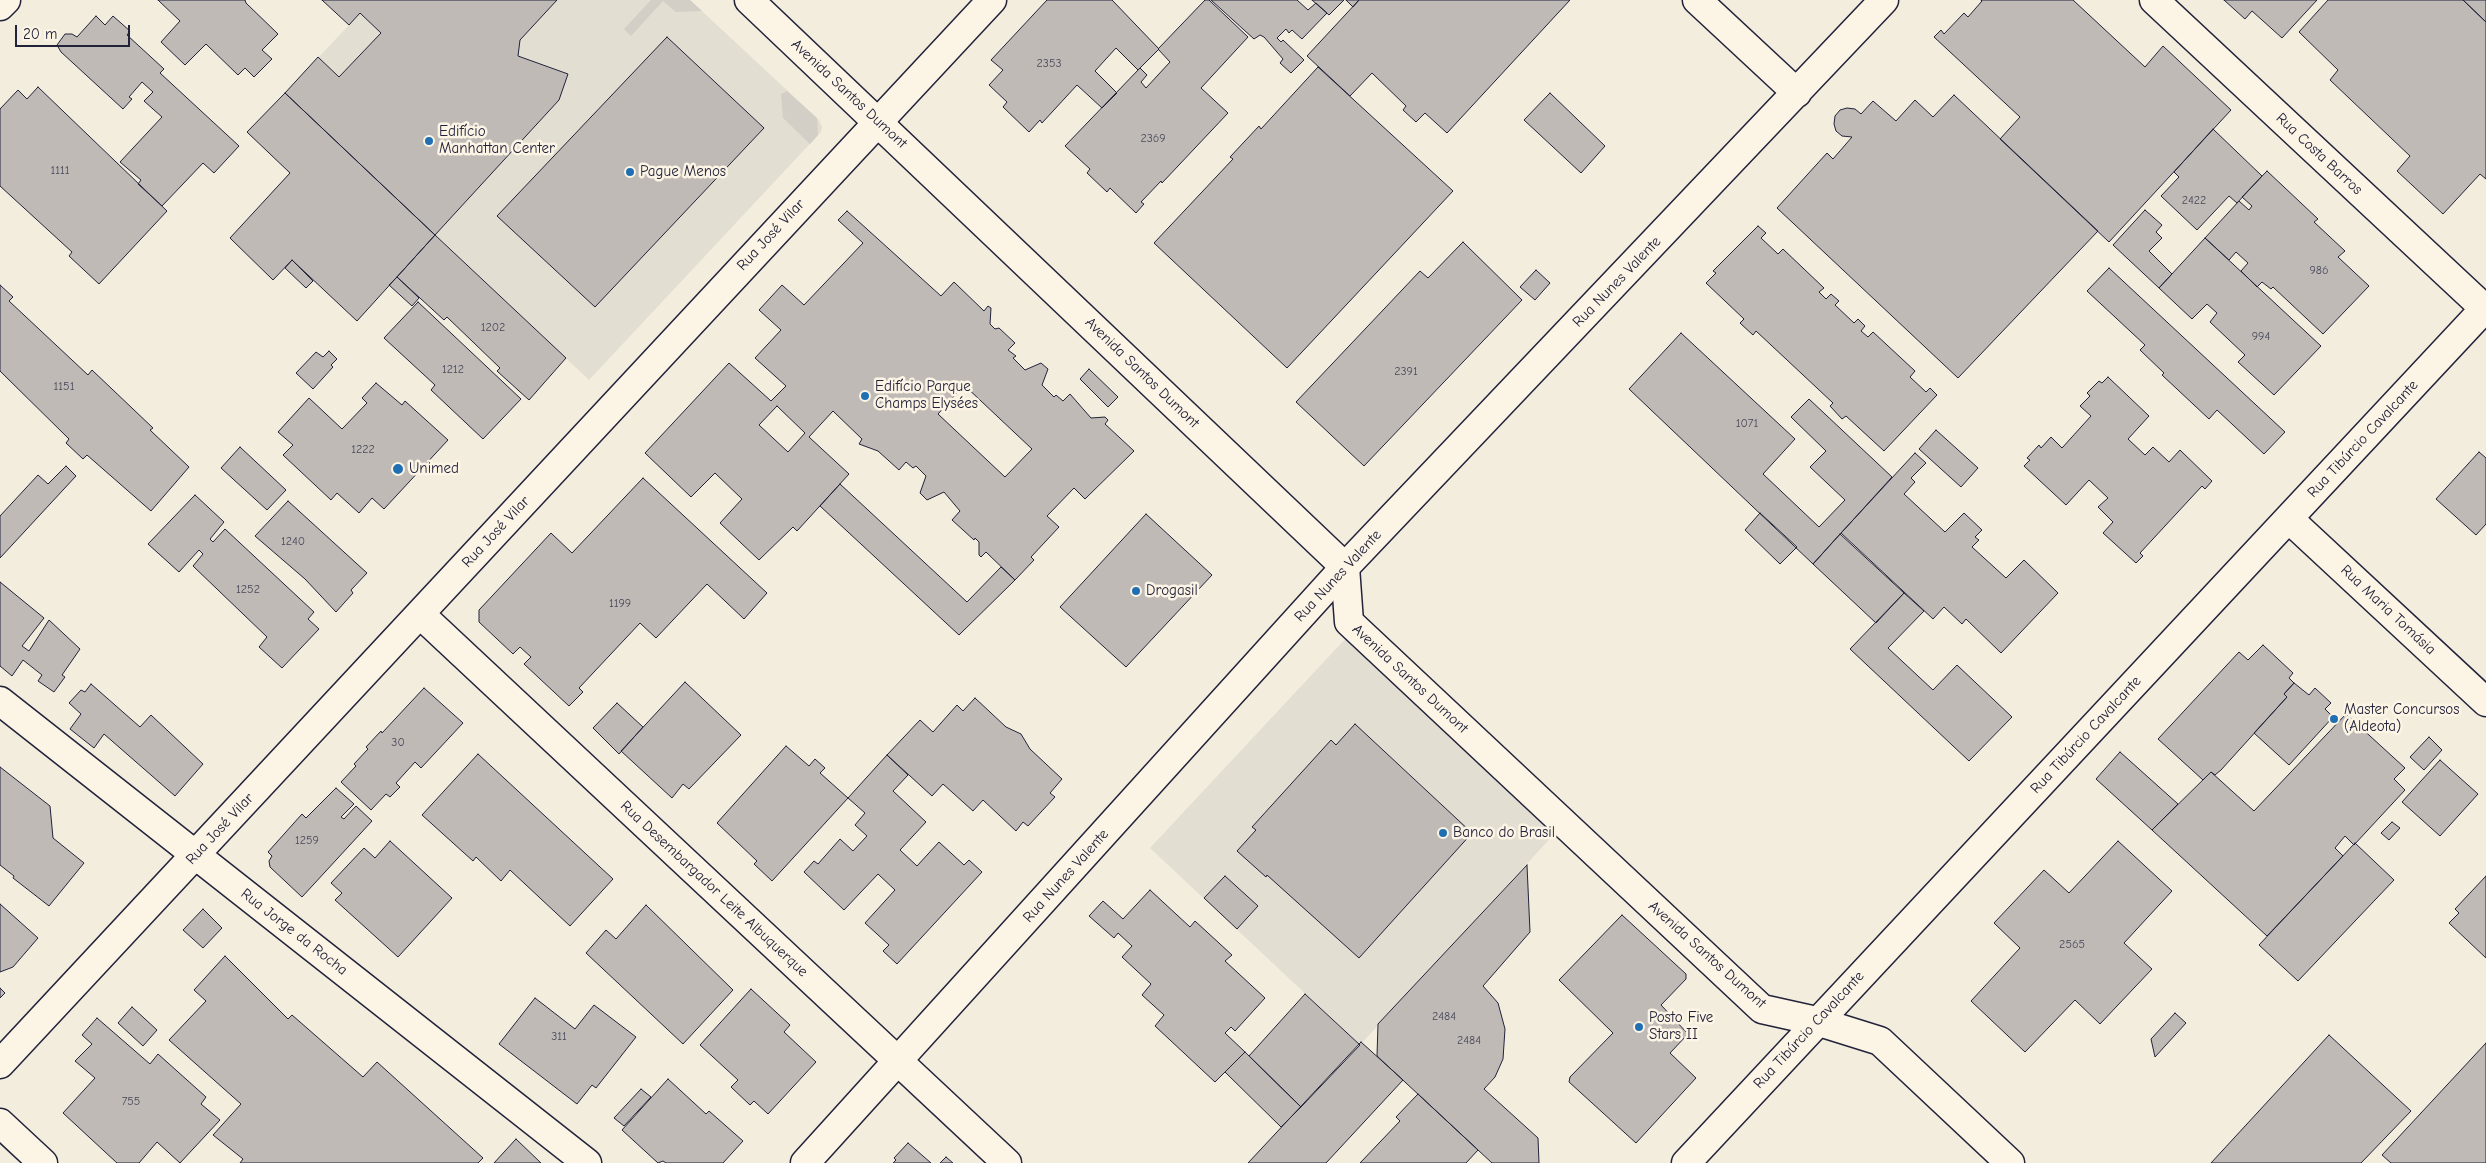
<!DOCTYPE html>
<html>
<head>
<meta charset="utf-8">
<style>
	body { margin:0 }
	#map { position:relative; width:2486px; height:1163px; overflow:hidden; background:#f3edde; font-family:"Comic Neue",sans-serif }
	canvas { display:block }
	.scale { position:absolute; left:15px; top:25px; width:115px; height:22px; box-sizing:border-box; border:2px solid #22223b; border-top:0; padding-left:6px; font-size:15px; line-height:18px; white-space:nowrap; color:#22223b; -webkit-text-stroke:4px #fcf5e5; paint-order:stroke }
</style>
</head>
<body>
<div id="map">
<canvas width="2486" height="1163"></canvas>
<div class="scale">20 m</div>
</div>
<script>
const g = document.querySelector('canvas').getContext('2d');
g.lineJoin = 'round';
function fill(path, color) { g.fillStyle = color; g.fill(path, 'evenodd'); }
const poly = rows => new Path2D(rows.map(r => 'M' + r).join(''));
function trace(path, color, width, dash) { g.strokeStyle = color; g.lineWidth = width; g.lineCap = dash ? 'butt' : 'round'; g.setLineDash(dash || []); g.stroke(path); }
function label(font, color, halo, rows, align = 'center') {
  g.font = font + ' "Comic Neue",sans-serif'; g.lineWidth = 5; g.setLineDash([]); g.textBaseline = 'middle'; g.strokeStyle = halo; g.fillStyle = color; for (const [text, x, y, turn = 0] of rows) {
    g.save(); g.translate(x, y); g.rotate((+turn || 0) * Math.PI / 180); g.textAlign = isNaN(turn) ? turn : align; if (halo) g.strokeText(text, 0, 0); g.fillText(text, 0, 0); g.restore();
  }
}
fill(poly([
	[322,0,690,0,819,120,822,127,821,132,589,380,285,93,349,25],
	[1347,637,1558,830,1360,1045,1150,848]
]), '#e3ded2');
fill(poly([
	[651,0,690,0,702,11,676,12,663,1,631,36,624,29],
	[787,91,817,118,818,135,810,144,783,118,781,94]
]), '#d4cfc6');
const building = poly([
	[158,0,245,0,246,3,278,34,262,50,272,59,254,77,245,68,238,75,206,44,185,65,161,42,180,21,158,0],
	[322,0,557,0,520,40,518,56,568,74,559,100,435,235,285,93,318,57,339,77,381,33,360,13,349,25,322,0],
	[1047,0,1112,0,1159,49,1138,70,1116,48,1095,71,1117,93,1102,108,1077,85,1042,123,1040,120,1029,132,1003,107,1007,102,989,85,1003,70,991,60,1047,0],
	[1205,0,1209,0,1248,37,1201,88,1228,113,1162,183,1161,181,1141,202,1144,204,1136,213,1110,188,1107,192,1087,173,1090,169,1065,146,1140,68,1147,75,1141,82,1146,88,1170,62,1158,49,1205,0],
	[1211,0,1297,0,1308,10,1316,3,1327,13,1302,39,1292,30,1289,33,1286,29,1277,38,1281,42,1283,40,1304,60,1291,73,1280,63,1283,59,1264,37,1260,35,1254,39,1211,0],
	[1312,0,1344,0,1329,15,1312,0],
	[1346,0,1359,0,1353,7,1346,0],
	[1359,0,1570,0,1447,133,1425,113,1416,122,1403,110,1406,106,1372,73,1350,96,1307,56,1359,0],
	[1981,0,2073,0,2145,67,2163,46,2231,110,2109,242,2000,139,2020,117,1934,37,1941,30,1944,34,1964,13,1968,17,1982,1,1981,0],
	[2224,0,2317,0,2282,38,2252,11,2245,19,2224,0],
	[2328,0,2463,0,2486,22,2486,179,2480,174,2443,214,2397,171,2410,156,2330,80,2338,70,2299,32,2328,0],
	[2463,0,2486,0,2486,22,2463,0],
	[96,16,105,25,113,16,130,31,127,35,164,69,160,73,239,146,214,173,203,163,162,206,138,184,141,180,120,162,162,117,144,101,153,92,142,82,129,97,132,99,123,109,61,52,57,45,65,34,72,34,77,37,96,16],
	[667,37,764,128,595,307,497,216,667,37],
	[1318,67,1453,191,1287,368,1154,243,1233,159,1230,157,1259,126,1261,129,1318,67],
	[38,87,167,211,99,284,69,256,72,252,0,186,0,109,18,90,27,99,38,87],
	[285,93,435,235,357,321,292,260,273,280,230,238,290,173,247,132,285,93],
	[1550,93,1605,146,1581,173,1524,120,1550,93],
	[1954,95,2098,231,1958,378,1777,208,1827,153,1833,159,1852,137,1842,136,1836,131,1834,124,1835,116,1840,110,1847,108,1855,109,1861,114,1873,101,1896,121,1915,100,1933,117,1954,95],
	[2213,129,2262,176,2237,203,2229,196,2197,230,2161,196,2179,177,2174,172,2213,129],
	[2267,171,2318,219,2314,222,2345,251,2338,257,2369,286,2323,334,2273,287,2271,289,2262,282,2257,287,2241,271,2248,263,2236,252,2229,260,2205,238,2239,201,2249,210,2252,206,2242,197,2267,171],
	[2145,210,2162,225,2156,232,2162,238,2149,251,2172,274,2159,288,2113,245,2145,210],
	[847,211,941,296,954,282,984,311,988,306,991,308,990,324,995,329,999,328,1015,343,1008,350,1016,356,1013,358,1025,370,1041,363,1048,369,1042,385,1054,397,1056,395,1063,401,1070,394,1091,418,1105,417,1108,420,1105,424,1134,451,1085,499,1074,488,1047,516,1059,527,1031,557,1034,560,1015,580,986,552,981,557,979,555,979,542,975,538,974,540,952,520,960,511,944,492,927,500,920,493,926,476,916,466,913,468,906,462,899,470,878,451,859,444,862,439,833,411,809,437,849,474,797,531,793,527,759,560,720,523,742,499,715,473,691,497,645,453,729,363,771,401,786,386,755,358,781,330,759,310,782,285,804,305,863,243,838,220,847,211],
	[964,385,1032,449,1005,477,938,414,964,385],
	[777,406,805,433,788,452,759,425,777,406],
	[1758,226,1766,233,1761,238,1778,254,1783,249,1824,288,1819,292,1826,299,1831,294,1839,301,1835,305,1854,323,1858,319,1865,326,1861,331,1868,337,1873,332,1915,371,1910,377,1926,392,1930,388,1937,395,1884,451,1846,416,1842,419,1830,406,1833,403,1756,331,1753,335,1740,323,1744,319,1706,283,1716,273,1713,271,1758,226],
	[435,235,566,358,529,400,497,371,500,368,447,317,444,320,397,277,435,235],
	[2205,238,2321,346,2274,395,2238,362,2245,355,2210,322,2217,313,2207,304,2192,319,2159,288,2205,238],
	[1463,242,1522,300,1364,466,1296,402,1420,271,1428,278,1463,242],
	[292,260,313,281,306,288,285,268,292,260],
	[2109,268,2285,432,2264,454,2217,410,2209,419,2162,375,2164,373,2140,350,2145,345,2087,291,2109,268],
	[1536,270,1550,283,1535,300,1520,287,1536,270],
	[397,277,419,298,412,306,389,285,397,277],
	[0,285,13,297,9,301,88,375,92,370,153,428,150,430,189,467,151,511,87,455,83,459,66,443,69,439,0,371,0,285],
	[418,302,521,399,483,439,431,390,435,385,384,338,418,302],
	[1681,333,1795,439,1763,474,1819,527,1845,500,1810,467,1826,451,1791,417,1809,399,1892,477,1813,564,1629,389,1681,333],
	[329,351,337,359,331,365,333,367,313,389,296,373,316,352,323,357,329,351],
	[1089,369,1118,397,1108,407,1080,379,1089,369],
	[2108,377,2149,416,2128,439,2145,455,2153,447,2169,462,2180,450,2212,481,2205,489,2202,486,2140,553,2143,556,2136,563,2103,533,2113,522,2098,507,2108,498,2089,480,2066,505,2024,466,2030,460,2027,458,2039,445,2041,448,2051,437,2062,448,2091,416,2080,406,2090,396,2087,393,2099,381,2102,383,2108,377],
	[376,383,402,405,405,401,448,440,384,509,372,498,359,513,337,493,331,500,283,455,293,445,278,432,309,398,342,429,367,403,362,398,376,383],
	[1936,430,1978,468,1961,487,1919,449,1936,430],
	[240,447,286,490,267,510,221,468,240,447],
	[2479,452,2486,458,2486,524,2476,535,2436,499,2479,452],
	[1915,453,1926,463,1911,478,1915,482,1904,494,1945,532,1964,513,1982,530,1975,537,1979,540,1972,547,2006,578,2024,560,2058,593,2001,653,1966,619,1962,624,1944,607,1933,619,1841,533,1915,453],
	[66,466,76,476,0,558,0,516,38,475,48,484,66,466],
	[643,478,767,593,744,619,707,584,656,638,640,623,579,688,583,692,569,706,524,664,531,657,520,647,513,654,479,622,479,610,551,533,572,553,643,478],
	[840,484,967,602,1001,567,1015,580,959,635,820,506,840,484],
	[195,495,224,522,210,539,213,542,225,529,314,612,308,619,319,629,282,668,259,647,267,637,193,566,203,554,199,550,179,572,148,544,195,495],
	[288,501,367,573,351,590,353,593,336,612,305,579,255,536,288,501],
	[1760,513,1797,547,1780,564,1745,530,1760,513],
	[1146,514,1212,575,1126,667,1060,607,1146,514],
	[1840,534,1904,593,1876,623,1813,564,1840,534],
	[0,582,44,618,22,646,29,651,49,620,80,649,62,675,65,677,54,692,38,681,42,675,23,660,12,676,0,666,0,582],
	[1904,593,1924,611,1888,648,1933,690,1957,665,2012,717,1969,761,1850,649,1904,593],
	[2263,645,2293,673,2289,678,2294,683,2284,694,2287,697,2221,770,2215,775,2211,772,2203,780,2158,739,2239,652,2248,660,2263,645],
	[685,682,741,735,689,789,683,784,672,798,621,751,685,682],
	[2294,683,2309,695,2315,688,2331,703,2325,709,2333,717,2289,765,2254,733,2287,697,2284,694,2294,683],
	[91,684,140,727,151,715,203,764,175,796,104,734,94,748,70,729,81,714,69,703,81,690,85,692,91,684],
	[424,688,463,723,421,768,415,762,396,783,400,787,390,797,386,794,371,810,341,782,356,766,354,764,368,749,366,747,381,731,382,733,424,688],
	[975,698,1006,727,1021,734,1030,749,1062,779,1050,793,1055,797,1028,826,1023,822,1016,831,983,800,973,811,943,784,932,796,887,755,920,720,933,732,957,705,963,711,975,698],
	[617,703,643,727,619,754,593,728,617,703],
	[2346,714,2405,768,2394,779,2405,790,2354,845,2345,836,2335,848,2343,856,2267,936,2152,830,2211,772,2254,811,2346,714],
	[1355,724,1472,833,1359,958,1267,875,1266,877,1237,851,1256,830,1252,827,1331,740,1336,745,1355,724],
	[2429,737,2442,750,2424,770,2410,757,2429,737],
	[786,746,809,766,815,759,825,768,820,773,848,798,772,881,754,864,757,861,717,823,786,746],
	[2120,752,2178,804,2152,830,2096,779,2120,752],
	[478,754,613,879,570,926,510,870,501,881,476,857,473,861,422,815,478,754],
	[887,755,908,775,893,791,926,822,900,850,917,866,939,842,964,865,969,860,982,872,897,964,883,951,889,945,865,923,895,890,878,874,844,910,804,872,814,861,818,864,840,839,853,851,867,836,855,825,865,813,848,798,887,755],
	[2440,760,2478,794,2440,836,2402,802,2440,760],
	[0,767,50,806,53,838,84,863,49,906,13,878,14,876,0,865,0,767],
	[336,788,354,804,341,817,344,819,356,806,372,821,302,897,270,867,269,861,272,856,268,852,302,814,306,818,336,788],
	[2392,822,2400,828,2389,840,2381,833,2392,822],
	[390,841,452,898,398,957,335,900,342,893,331,883,364,848,375,858,390,841],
	[2118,841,2172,891,2124,943,2152,969,2100,1024,2075,1000,2025,1052,1971,1001,2020,948,1994,923,2044,870,2069,893,2118,841],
	[2355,843,2394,880,2298,981,2259,945,2355,843],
	[1527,865,1530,932,1483,986,1498,1003,1505,1029,1503,1059,1495,1077,1484,1089,1538,1138,1539,1163,1492,1163,1377,1056,1378,1024,1527,865],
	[1225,876,1258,906,1237,929,1204,898,1225,876],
	[2486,876,2486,958,2449,923,2459,913,2455,909,2486,876],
	[1150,890,1190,927,1195,921,1232,955,1225,961,1265,998,1235,1031,1231,1027,1225,1033,1245,1052,1215,1082,1155,1026,1164,1015,1142,995,1151,984,1122,957,1132,946,1118,933,1114,938,1089,916,1103,901,1123,919,1150,890],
	[0,904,38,938,13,967,0,972,0,904],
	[646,905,733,990,683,1044,586,953,606,930,616,939,646,905],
	[203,909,222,928,203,948,183,930,203,909],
	[1622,915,1686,974,1686,979,1661,1005,1688,1034,1670,1053,1696,1078,1636,1143,1569,1082,1570,1077,1613,1033,1559,980,1622,915],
	[225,956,288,1019,292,1015,363,1077,377,1062,483,1158,478,1163,240,1163,243,1159,213,1135,241,1104,169,1040,206,1001,194,990,225,956],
	[0,988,5,993,0,998,0,988],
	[751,989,790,1025,784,1032,816,1062,768,1114,754,1101,750,1105,731,1087,738,1080,700,1045,751,989],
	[1305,994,1360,1045,1301,1107,1249,1056,1305,994],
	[535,998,575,1029,594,1005,636,1037,596,1088,592,1085,577,1104,499,1044,535,998],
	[132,1007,157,1030,143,1046,118,1023,132,1007],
	[2175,1013,2186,1023,2155,1057,2151,1039,2175,1013],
	[97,1018,150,1064,158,1054,206,1097,201,1104,220,1120,180,1163,157,1142,139,1163,117,1163,63,1113,95,1078,75,1061,92,1044,82,1035,97,1018],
	[2329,1035,2411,1111,2361,1163,2211,1163,2329,1035],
	[1361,1042,1403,1080,1326,1163,1248,1163,1361,1042],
	[2486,1043,2486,1163,2391,1163,2382,1155,2486,1043],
	[1245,1052,1301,1107,1281,1127,1225,1072,1245,1052],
	[668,1079,706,1114,709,1111,743,1141,723,1163,666,1163,663,1161,658,1163,622,1130,668,1079],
	[641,1089,651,1097,624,1126,614,1118,641,1089],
	[1418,1094,1478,1150,1466,1163,1360,1163,1400,1121,1396,1117,1418,1094],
	[516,1139,541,1163,494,1163,516,1139],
	[908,1143,931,1163,893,1163,896,1160,894,1158,908,1143],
	[946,1157,953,1163,940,1163,946,1157]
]);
fill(building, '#bfbab6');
trace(building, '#22223b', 1);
const minor = poly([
	[1697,0,1797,93],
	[0,6,6,0],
	[2289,519,2486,702],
	[420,614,1007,1163],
	[0,701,587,1163],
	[0,1064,992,0],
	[805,1163,1345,567,1884,0]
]);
const tertiary = poly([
	[2154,0,2485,309],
	[1686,1163,2486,307]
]);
const secondary = poly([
	[0,1123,43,1163]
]);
const primary = poly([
	[749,0,1345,567,1349,622,1762,1009,1816,1021,1880,1041,2010,1163]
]);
trace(minor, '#22223b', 31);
trace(tertiary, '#22223b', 31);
trace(secondary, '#22223b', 31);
trace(primary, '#22223b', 31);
trace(minor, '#fcf5e5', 28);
trace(tertiary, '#fcf5e5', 28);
trace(secondary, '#fcf5e5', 28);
trace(primary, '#fcf5e5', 28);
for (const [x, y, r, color] of [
	[429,141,5,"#1f6fb2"],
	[630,172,5,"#1f6fb2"],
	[865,396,5,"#1f6fb2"],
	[398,469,6,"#1f6fb2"],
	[1136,591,5,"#1f6fb2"],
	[2334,719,5,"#1f6fb2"],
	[1443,833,5,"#1f6fb2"],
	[1639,1027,5,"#1f6fb2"]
]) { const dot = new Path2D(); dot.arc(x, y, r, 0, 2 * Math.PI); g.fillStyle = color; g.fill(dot); trace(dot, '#fcf5e5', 2); }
label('12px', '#49485a', null, [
	["2353",1049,64],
	["2369",1153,139],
	["1111",60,171],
	["2422",2194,201],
	["986",2319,271],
	["1202",493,328],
	["994",2261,337],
	["1212",453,370],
	["2391",1406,372],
	["1151",64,387],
	["1071",1747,424],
	["1222",363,450],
	["1240",293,542],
	["1252",248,590],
	["1199",620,604],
	["30",398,743],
	["1259",307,841],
	["2565",2072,945],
	["2484",1444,1017],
	["311",559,1037],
	["2484",1469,1041],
	["755",131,1102]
]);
label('15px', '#22223b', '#fcf5e5', [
	["Avenida Santos Dumont",849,94,43],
	["Rua Costa Barros",2319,154,43],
	["Rua José Vilar",771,235,-47],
	["Rua Nunes Valente",1617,282,-46],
	["Avenida Santos Dumont",1142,373,44],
	["Rua Tibúrcio Cavalcante",2363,439,-47],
	["Rua José Vilar",496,532,-47],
	["Rua Nunes Valente",1338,576,-47],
	["Rua Maria Tomásia",2388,610,43],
	["Avenida Santos Dumont",1410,679,43],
	["Rua Tibúrcio Cavalcante",2086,735,-47],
	["Rua José Vilar",220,829,-47],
	["Rua Nunes Valente",1066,876,-48],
	["Rua Desembargador Leite Albuquerque",714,889,43],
	["Rua Jorge da Rocha",294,932,38],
	["Avenida Santos Dumont",1707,955,42],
	["Rua Tibúrcio Cavalcante",1809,1030,-47]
]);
label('15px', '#22223b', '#fcf5e5', [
	["Edifício",439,132],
	["Manhattan Center",439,149],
	["Pague Menos",640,172],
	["Edifício Parque",875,387],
	["Champs Elysées",875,404],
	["Unimed",409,469],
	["Drogasil",1146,591],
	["Master Concursos",2344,710],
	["(Aldeota)",2344,727],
	["Banco do Brasil",1453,833],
	["Posto Five",1649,1018],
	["Stars II",1649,1035]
], 'left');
</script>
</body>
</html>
